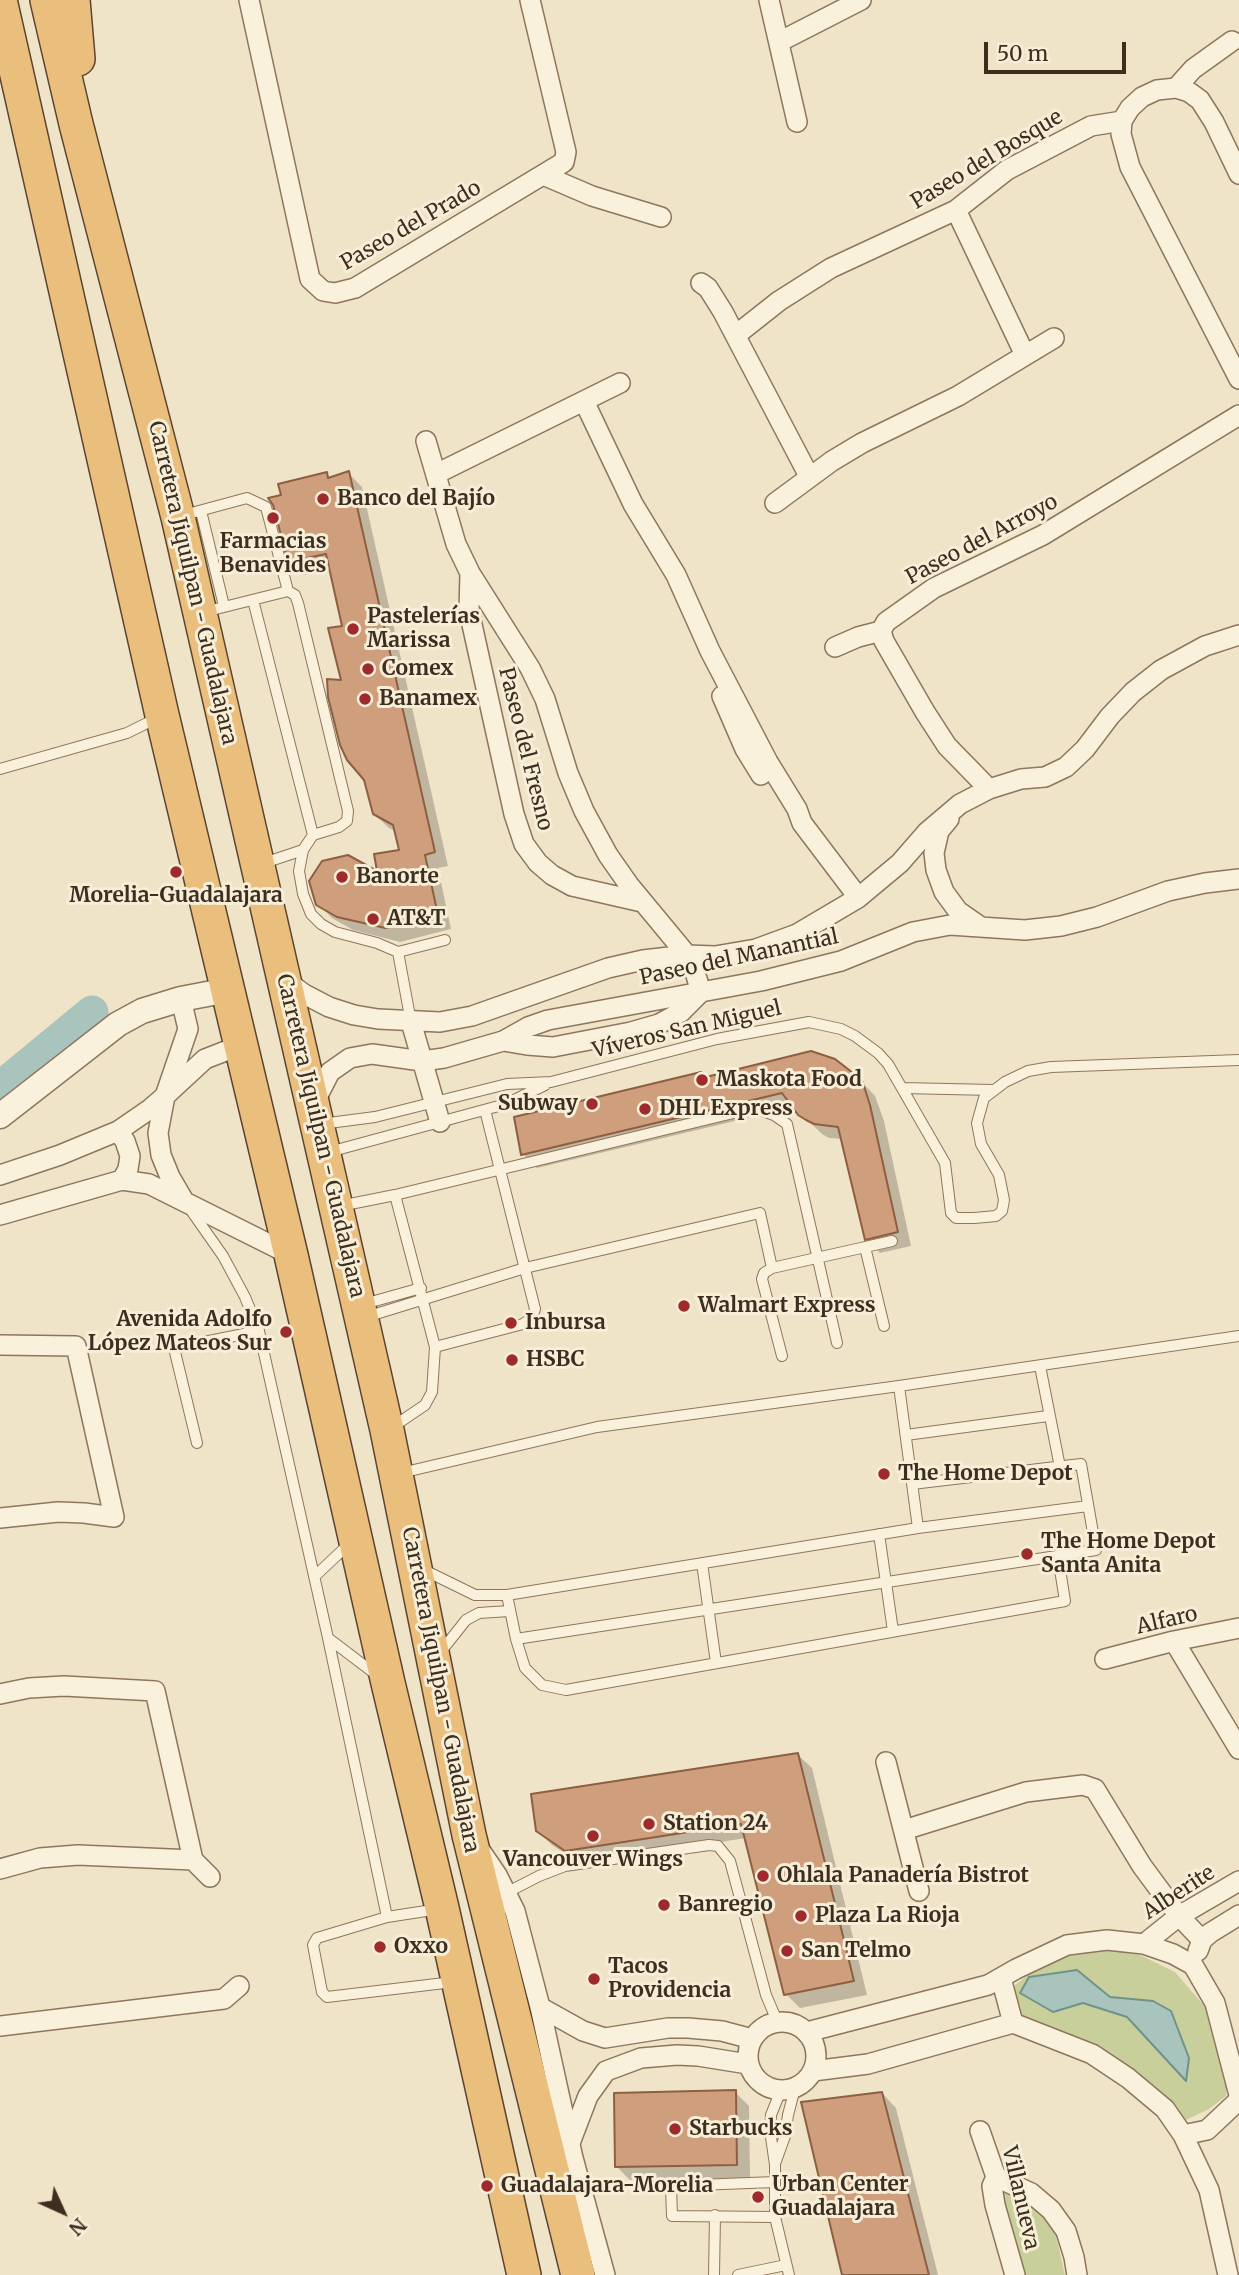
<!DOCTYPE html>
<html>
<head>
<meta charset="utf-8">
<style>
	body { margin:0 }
	#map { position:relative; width:1239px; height:2275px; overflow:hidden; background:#f0e4c8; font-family:Merriweather,serif }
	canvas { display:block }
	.north { position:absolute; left:28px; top:2177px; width:70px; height:70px; -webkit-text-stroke:5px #f7eed8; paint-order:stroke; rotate:135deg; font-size:19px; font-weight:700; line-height:28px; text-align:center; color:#3d2e20 }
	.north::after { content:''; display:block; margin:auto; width:24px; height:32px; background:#3d2e20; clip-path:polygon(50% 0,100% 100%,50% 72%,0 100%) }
	.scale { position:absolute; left:984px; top:42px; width:142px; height:32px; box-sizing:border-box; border:4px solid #3d2e20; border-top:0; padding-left:9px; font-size:21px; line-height:24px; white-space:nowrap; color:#3d2e20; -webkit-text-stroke:5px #f7eed8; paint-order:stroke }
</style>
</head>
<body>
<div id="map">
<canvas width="1239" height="2275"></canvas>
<div class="north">N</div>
<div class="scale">50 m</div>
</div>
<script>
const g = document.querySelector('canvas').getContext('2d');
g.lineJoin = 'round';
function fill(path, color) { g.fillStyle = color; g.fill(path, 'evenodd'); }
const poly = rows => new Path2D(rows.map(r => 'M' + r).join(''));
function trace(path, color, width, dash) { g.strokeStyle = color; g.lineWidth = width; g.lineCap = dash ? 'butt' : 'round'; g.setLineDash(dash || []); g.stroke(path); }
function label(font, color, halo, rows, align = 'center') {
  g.font = font + ' Merriweather,serif'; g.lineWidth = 6; g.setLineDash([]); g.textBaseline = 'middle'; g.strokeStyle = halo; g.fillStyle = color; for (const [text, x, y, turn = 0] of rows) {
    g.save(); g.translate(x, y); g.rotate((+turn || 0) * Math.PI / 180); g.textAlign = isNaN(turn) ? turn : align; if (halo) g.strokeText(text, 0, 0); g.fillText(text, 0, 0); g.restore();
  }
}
fill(poly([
	[1109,1948,1140,1955,1175,1972,1207,2009,1220,2042,1228,2073,1226,2096,1209,2109,1186,2120,1095,2049,1021,2016,1013,2000,1015,1985,1061,1950],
	[999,2191,1024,2199,1044,2214,1056,2236,1065,2275,1021,2275]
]), '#c9cf9b');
const water = poly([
	[1077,1970,1110,1997,1153,2001,1171,2011,1189,2058,1186,2081,1127,2017,1083,2003,1053,2012,1020,1993,1029,1977,1077,1970]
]);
fill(water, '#a9c4bc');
trace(water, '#6f938a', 2);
fill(poly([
	[348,473,362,487,448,866,438,868,451,929,400,942,353,930,332,918,318,904,379,875,401,851,397,832,389,828,374,814,344,682,344,627,332,569,304,575,290,561,283,496,326,474,331,479],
	[700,1074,705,1079,861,1081,875,1096,884,1121,911,1246,880,1253,866,1239,843,1139,829,1138,822,1134,794,1107,537,1168,523,1154],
	[797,1754,812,1768,867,1995,800,2008,786,1994,746,1838,581,1864,552,1845,537,1830],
	[735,2092,749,2106,750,2178,630,2180,616,2166],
	[882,2093,896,2108,938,2275,844,2275]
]), '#0003');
trace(poly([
	[0,1088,92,1012]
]), '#a9c4bc', 33);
const building = poly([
	[349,471,435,852,425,855,438,915,385,928,337,917,316,905,309,881,322,861,348,855,377,871,374,854,399,850,393,825,373,814,364,780,347,760,340,745,328,697,327,679,341,680,328,628,342,626,326,554,288,562,273,505,268,498,281,495,278,484,327,472,328,478,349,471],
	[811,1051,835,1059,862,1080,870,1105,898,1232,865,1240,838,1127,814,1124,806,1120,798,1115,782,1093,521,1155,514,1117,701,1072,702,1078,811,1051],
	[798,1753,854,1981,784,1995,741,1824,565,1851,536,1831,531,1794,798,1753],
	[736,2090,737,2165,615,2167,614,2093,736,2090],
	[882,2092,929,2275,842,2275,801,2102,882,2092]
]);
fill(building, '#cf9f7d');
trace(building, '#8d5f41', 2);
const service = poly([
	[201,511,224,606],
	[184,515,247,498,266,507,288,591,295,595,298,603,348,811,347,821,339,827,313,835,303,850,299,871,303,894,311,914,321,924,335,932,377,943,398,952,411,1022],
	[253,600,313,835],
	[204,612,288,591],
	[0,769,127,733,159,717],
	[264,863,303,850],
	[398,952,445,940],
	[902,1088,993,1090],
	[321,1124,375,1117,507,1084,551,1082,717,1039,809,1022,841,1029,855,1036,878,1053,888,1064,945,1163,951,1213,956,1218,974,1218,996,1216,1002,1211,1004,1200,999,1175,981,1144,977,1123,984,1098,1005,1082,1028,1071,1051,1067,1239,1060],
	[329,1152,506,1104,545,1085],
	[340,1206,395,1195,754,1108,774,1115,787,1124,837,1343],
	[190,1209,223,1256,245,1297,259,1331,328,1638,387,1917,439,1909],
	[865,1247,884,1326],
	[772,1268,764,1273,762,1279,782,1356],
	[364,1304,421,1288],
	[366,1317,525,1268,760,1213,772,1268,892,1241],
	[435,1347,523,1324,532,1318,535,1309,485,1110],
	[1040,1366,1060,1467],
	[899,1386,918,1528],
	[391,1428,425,1405,432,1392,435,1347,395,1195],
	[906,1435,1048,1416],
	[197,1443,174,1348,259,1331],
	[401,1473,597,1427,899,1386,1239,1336],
	[879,1534,893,1631],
	[702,1563,716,1663],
	[422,1569,475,1595,507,1595,918,1528,1088,1506],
	[315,1576,349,1544],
	[507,1595,516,1639,525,1668,542,1685,566,1690,1065,1601,1058,1557],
	[328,1638,378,1676],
	[516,1639,1096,1550,1081,1464,912,1484],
	[439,1654,466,1620,479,1613,509,1611],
	[504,1894,539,1876,565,1866,709,1845,718,1846,730,1861,766,1995,777,2021],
	[387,1917,317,1938,313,1945,322,1992,327,1997,453,1982],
	[776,2161,785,2136,788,2115,795,2088],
	[775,2182,671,2186,672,2216,775,2217,775,2165,770,2130,771,2115,781,2090],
	[775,2217,789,2275],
	[714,2275,715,2215],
	[738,2275,786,2265]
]);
const minor = poly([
	[249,0,310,279,323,291,335,293,355,288,564,162,566,152,530,0],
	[769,0,797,122],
	[779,42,861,0],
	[1176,88,1193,69,1232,41],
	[1239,174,1214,122,1200,100,1189,92,1176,88,1157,90,1142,97,1130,108,1122,121,1121,134,1130,167,1239,379],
	[543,175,592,196,661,217],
	[956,210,1025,355],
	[701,283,708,288,723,312,809,476],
	[736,335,779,301,831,268,956,210,1007,170,1091,126,1122,121],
	[584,401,633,504,676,575,710,651,768,762,797,809,802,823,858,897],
	[426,441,456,544,470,573,530,668,545,699,568,773,584,811,608,855,629,885,687,955,694,969,701,992,681,1012,659,1024,631,1032,553,1047,527,1045,503,1041],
	[436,474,620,383],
	[775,503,832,461,862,443,958,396,1054,338],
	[470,573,469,611,514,814,524,844,538,863,552,875,572,886,642,902],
	[835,647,858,637,881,631],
	[722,696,745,749,761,775],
	[989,789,947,746,925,712,884,641,881,631,886,622,934,588,1043,535,1239,415],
	[949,819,939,831,934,853,936,870,944,892,958,911,981,927],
	[285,980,304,994,329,1007,354,1015,378,1019,440,1022,472,1016,608,968,643,960,687,955,715,956,756,949,797,934,858,898,900,863,927,832,960,804,989,789,1021,779,1045,777,1066,767,1085,749,1110,716,1133,692,1161,670,1205,646,1239,635],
	[411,1022,440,1122],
	[313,1105,330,1072,350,1058,372,1054,422,1061,444,1058,503,1041,528,1027,548,1020,761,981,841,961,913,932,950,925,1025,930,1061,926,1097,917,1168,891,1205,883,1239,879],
	[118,1131,125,1141,130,1156,128,1169,122,1180],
	[0,1175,60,1155,118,1131,150,1109,165,1096,188,1029,181,999],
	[184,1201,170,1177,161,1155,158,1133,165,1096,205,1059,241,1045],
	[0,1215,122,1180,149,1184,291,1255],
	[0,1345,76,1346,114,1517,84,1513,58,1512,0,1518],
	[1174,1641,1239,1749],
	[1105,1659,1174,1641,1239,1628],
	[0,1694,29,1688,64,1686,155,1691,193,1860,78,1855,40,1858,0,1869],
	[886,1762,919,1891],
	[904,1830,1026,1792,1083,1785,1095,1789,1142,1866,1179,1916,1202,1940],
	[482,1853,497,1875,515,1911,540,2007,573,2158,605,2275],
	[193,1860,210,1877],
	[1144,1944,1179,1916,1239,1881],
	[1198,1951,1202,1940,1210,1933,1239,1915],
	[1001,1978,1013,2023],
	[540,2007,583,2031,605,2038,668,2028,688,2028,722,2031,752,2039],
	'748 2056a34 34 0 1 1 68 0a34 34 0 1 1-68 0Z',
	[0,2026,224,1999,239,1986],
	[807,2032,988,1985,1016,1969,1067,1945,1107,1940,1144,1944,1173,1954,1193,1965,1215,2003,1239,2095],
	[813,2071,868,2064,1013,2023,1092,2054,1128,2078,1165,2109,1183,2135,1209,2190,1228,2275],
	[980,2131,996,2177,992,2186,995,2205,1015,2275],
	[1183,2135,1207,2130,1239,2100],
	[570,2143,588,2096,606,2071,641,2058,677,2055,698,2056,748,2064],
	[996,2177,1031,2193,1051,2210,1066,2231,1074,2257,1077,2275]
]);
const tertiary = poly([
	[0,1116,118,1024,142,1011,181,999,228,990]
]);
const trunk = poly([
	[0,0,162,715,291,1255,388,1683,442,1908,524,2275],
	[47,0,76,124,178,517,387,1430,469,1835,578,2275],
	[73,0,78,59]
]);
trace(service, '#8d765c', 12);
trace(minor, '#8d765c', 22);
trace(tertiary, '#8d765c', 27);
trace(trunk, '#5b4430', 36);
trace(service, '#faf1dc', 10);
trace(minor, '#faf1dc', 19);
trace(tertiary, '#faf1dc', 24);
trace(trunk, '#eabe7c', 33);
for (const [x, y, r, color] of [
	[323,499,7,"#9e2a2b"],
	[273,518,7,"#9e2a2b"],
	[353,629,7,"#9e2a2b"],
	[368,669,7,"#9e2a2b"],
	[365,699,7,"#9e2a2b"],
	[176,872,7,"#9e2a2b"],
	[342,877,7,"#9e2a2b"],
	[373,919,7,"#9e2a2b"],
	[702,1080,7,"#9e2a2b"],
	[592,1104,7,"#9e2a2b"],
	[645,1109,7,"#9e2a2b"],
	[684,1306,7,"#9e2a2b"],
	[511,1323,7,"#9e2a2b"],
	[286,1332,7,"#9e2a2b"],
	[512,1360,7,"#9e2a2b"],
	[884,1474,7,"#9e2a2b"],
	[1027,1554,7,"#9e2a2b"],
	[649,1824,7,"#9e2a2b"],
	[593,1836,7,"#9e2a2b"],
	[763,1876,7,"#9e2a2b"],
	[664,1905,7,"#9e2a2b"],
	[801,1916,7,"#9e2a2b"],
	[380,1947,7,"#9e2a2b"],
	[787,1951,7,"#9e2a2b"],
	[594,1979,7,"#9e2a2b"],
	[675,2129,7,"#9e2a2b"],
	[487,2186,7,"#9e2a2b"],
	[758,2197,7,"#9e2a2b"]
]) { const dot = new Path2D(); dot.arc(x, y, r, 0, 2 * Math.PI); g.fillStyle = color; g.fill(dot); trace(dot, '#f7eed8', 2.5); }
label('21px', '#3d2e20', '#f7eed8', [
	["Paseo del Bosque",987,160,-31],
	["Paseo del Prado",411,226,-30],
	["Paseo del Arroyo",982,540,-28],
	["Carretera Jiquilpan - Guadalajara",192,583,77],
	["Paseo del Fresno",525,749,76],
	["Paseo del Manantial",739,958,-12],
	["Víveros San Miguel",687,1030,-13],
	["Carretera Jiquilpan - Guadalajara",320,1136,77],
	["Alfaro",1167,1621,-13],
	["Carretera Jiquilpan - Guadalajara",440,1690,79],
	["Alberite",1179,1893,-33],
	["Villanueva",1020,2198,77]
]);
label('bold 21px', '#3d2e20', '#f7eed8', [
	["Banco del Bajío",337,499],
	["Farmacias",273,542,"center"],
	["Benavides",273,566,"center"],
	["Pastelerías",367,617],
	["Marissa",367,641],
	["Comex",382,669],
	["Banamex",379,699],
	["Banorte",356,877],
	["Morelia-Guadalajara",176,896,"center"],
	["AT&T",387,919],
	["Maskota Food",716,1080],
	["Subway",578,1104,"right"],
	["DHL Express",659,1109],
	["Walmart Express",698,1306],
	["Avenida Adolfo",272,1320,"right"],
	["López Mateos Sur",272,1344,"right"],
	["Inbursa",525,1323],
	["HSBC",526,1360],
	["The Home Depot",898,1474],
	["The Home Depot",1041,1542],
	["Santa Anita",1041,1566],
	["Station 24",663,1824],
	["Vancouver Wings",593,1860,"center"],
	["Ohlala Panadería Bistrot",777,1876],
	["Banregio",678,1905],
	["Plaza La Rioja",815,1916],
	["Oxxo",394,1947],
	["San Telmo",801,1951],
	["Tacos",608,1967],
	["Providencia",608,1991],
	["Starbucks",689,2129],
	["Urban Center",772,2185],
	["Guadalajara",772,2209],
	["Guadalajara-Morelia",501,2186]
], 'left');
</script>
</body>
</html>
